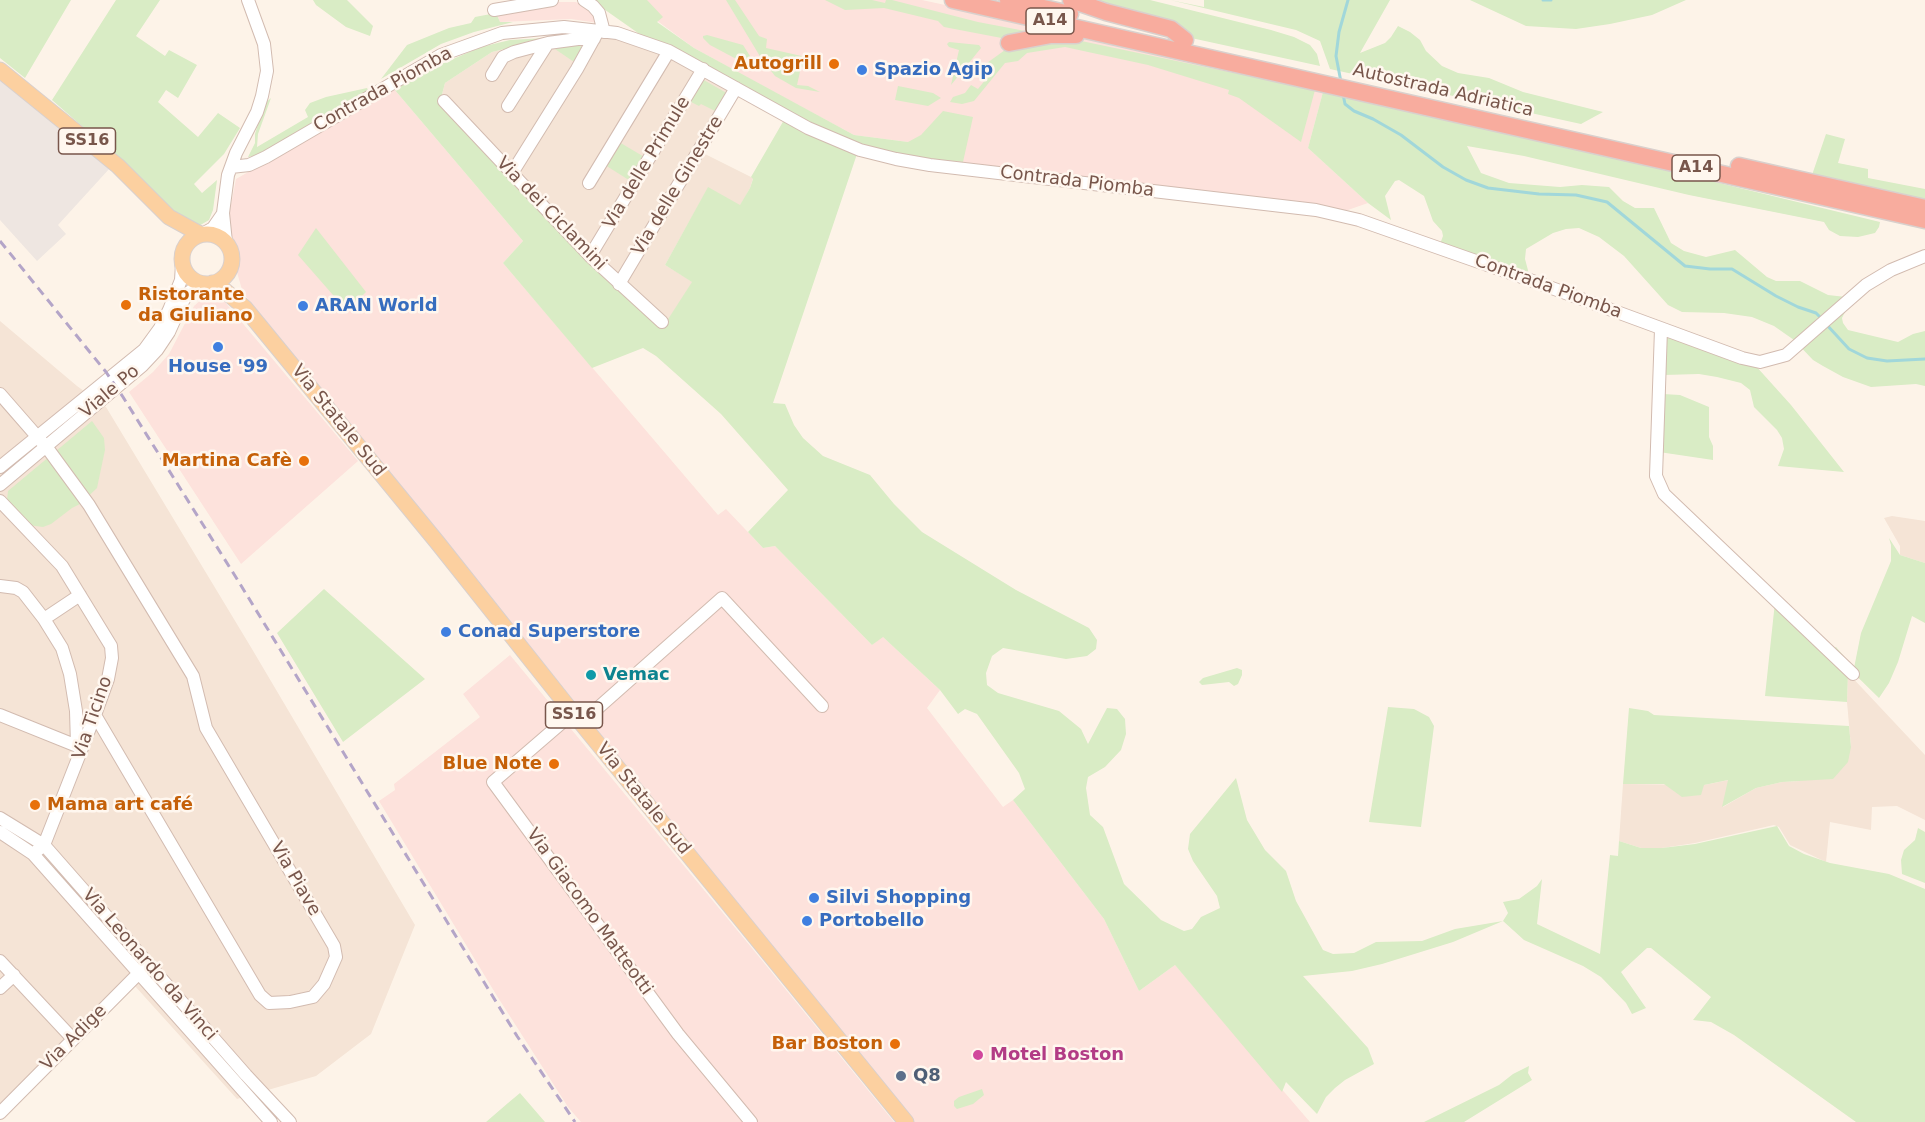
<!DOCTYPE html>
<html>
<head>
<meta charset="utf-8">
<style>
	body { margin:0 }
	canvas { display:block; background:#fdf3e8 }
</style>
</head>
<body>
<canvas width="1925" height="1122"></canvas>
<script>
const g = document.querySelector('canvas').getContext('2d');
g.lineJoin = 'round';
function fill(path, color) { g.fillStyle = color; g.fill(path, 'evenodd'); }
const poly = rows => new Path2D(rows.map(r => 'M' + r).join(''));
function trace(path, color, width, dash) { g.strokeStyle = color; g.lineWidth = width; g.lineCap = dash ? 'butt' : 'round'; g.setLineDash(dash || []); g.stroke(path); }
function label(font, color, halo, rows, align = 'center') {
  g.font = font + ' "DejaVu Sans",sans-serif'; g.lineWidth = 5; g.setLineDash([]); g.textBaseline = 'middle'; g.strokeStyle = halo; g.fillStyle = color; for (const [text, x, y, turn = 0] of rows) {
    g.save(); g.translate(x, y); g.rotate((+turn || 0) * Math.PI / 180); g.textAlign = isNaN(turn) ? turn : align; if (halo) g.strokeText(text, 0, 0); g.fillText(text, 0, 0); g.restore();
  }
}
fill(poly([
	[597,34,662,53,738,96,703,153,753,178,750,188,740,206,708,188,665,265,693,282,663,328,440,102,445,83,492,52,545,39],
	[0,321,77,386,106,407,252,649,415,925,371,1034,316,1076,237,1099,134,985,0,1120],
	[1892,516,1925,521,1925,563,1900,555,1900,546,1884,518],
	[1848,673,1925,755,1925,820,1897,806,1872,807,1871,830,1830,822,1826,862,1790,845,1779,827,1774,825,1695,843,1662,848,1641,848,1619,841,1623,784,1704,785,1729,780,1723,807,1756,788,1782,782,1800,781,1851,747,1847,702]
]), '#f5e4d6');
fill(poly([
	[629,0,922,0,1061,30,1323,92,1308,148,1368,203,1345,211,925,158,908,142,854,135,770,90,694,48],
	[559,2,575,2,586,5,596,15,598,23,571,19,500,22,496,13],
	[394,89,523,241,503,263,718,515,726,509,763,548,775,546,872,645,882,636,940,690,927,708,1003,807,1013,800,1104,919,1139,991,1175,965,1310,1122,913,1122,374,452,243,293,236,269,237,254,226,231,236,179],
	[203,298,213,298,224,301,358,461,241,564,129,392,153,372,169,354,194,306],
	[510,655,751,947,894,1122,581,1122,568,1107,497,996,379,801,395,790,394,784,480,717,463,694]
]), '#fde2dc');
fill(poly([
	[0,77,110,168,58,225,66,234,37,261,0,220]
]), '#eee6e1');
fill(poly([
	[0,0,71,0,25,78,0,58],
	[116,0,160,0,136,36,165,56,169,50,197,65,178,98,166,90,158,102,198,137,218,113,240,128,224,154,194,184,202,193,217,180,213,210,209,220,197,227,186,225,154,191,106,147,52,100],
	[313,0,347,0,373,26,370,36,346,27,316,5],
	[591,0,647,0,663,17,657,22,694,48,854,135,908,142,921,135,943,111,973,117,963,162,917,157,864,147,795,115,721,73,638,33],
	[726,0,735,0,759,36,767,39,766,48,815,59,813,69,801,67,797,85,808,86,820,92,796,88,775,76,761,58],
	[825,0,872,0,885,3,886,0,892,0,978,22,1041,34,1012,40,944,27,938,21,884,8,845,10],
	[1079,0,1150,0,1271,30,1294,37,1310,45,1317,54,1320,66,1182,36],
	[1170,0,1204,7,1204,0,1390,0,1360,53,1385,43,1391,37,1398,26,1410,32,1420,40,1426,51,1442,66,1458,73,1489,78,1523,92,1603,112,1581,124,1330,69,1320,41,1296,30],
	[1470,0,1686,0,1652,15,1610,24,1576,29,1526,26],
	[496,13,500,22,513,22,474,32,441,44,381,79,407,45,449,28,471,23,475,17],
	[707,35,743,45,757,67,757,70,710,45,703,38,703,36],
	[581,36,545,39,492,52,445,83,440,102,663,327,692,282,665,265,708,187,740,205,750,188,753,179,751,177,784,120,857,154,773,403,785,404,794,425,803,438,823,456,870,475,894,504,922,532,1016,590,1089,628,1097,640,1096,649,1087,656,1066,659,1003,648,992,656,986,673,987,685,998,693,1059,711,1081,729,1088,744,1107,708,1117,709,1125,719,1126,734,1121,750,1105,767,1088,777,1086,788,1090,815,1103,827,1124,884,1161,920,1184,931,1192,929,1201,917,1220,908,1217,896,1193,861,1188,849,1190,834,1236,778,1247,820,1265,850,1286,871,1296,901,1323,950,1333,954,1354,953,1376,942,1422,941,1455,929,1503,921,1508,913,1503,902,1519,899,1537,886,1542,879,1537,924,1600,954,1610,855,1618,856,1619,841,1641,848,1662,848,1695,844,1777,826,1789,846,1804,854,1830,863,1889,874,1925,889,1925,1122,1856,1122,1734,1035,1711,1022,1693,1020,1711,997,1651,948,1647,948,1621,972,1646,1008,1632,1014,1626,1003,1601,977,1583,966,1524,940,1503,921,1453,942,1382,964,1352,971,1303,976,1368,1048,1374,1064,1345,1080,1335,1088,1326,1097,1317,1114,1286,1082,1282,1092,1175,965,1139,991,1104,919,1013,800,1025,789,1019,773,977,714,965,709,958,714,940,690,883,637,872,645,775,546,763,548,748,532,788,490,721,414,656,356,643,348,592,368,503,263,523,241,394,89,432,68,481,47,510,40],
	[1067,38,1315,90,1301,142,1239,98,1228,94,1229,90,1148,65,1065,47,1027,53,1018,61,1005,63,974,101,962,104,950,102,953,97,965,93,971,85,978,89,986,79,980,74,987,63,1005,50,1017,46],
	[949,42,979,45,981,48,951,85,959,50,949,47,947,44],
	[577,44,586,50,577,64,555,49,558,45],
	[702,79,730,95,719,113,701,104,699,106,689,101],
	[898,86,933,93,941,98,928,106,895,100],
	[367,88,368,90,260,155,248,157,255,143,255,134,264,104,271,98,258,134,257,147,308,117,305,110,310,103,326,97],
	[1323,92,1686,175,1880,222,1879,227,1875,233,1858,237,1840,236,1829,230,1824,222,1689,195,1524,156,1467,146,1481,173,1509,183,1560,187,1582,185,1609,187,1623,201,1635,208,1654,208,1671,243,1684,251,1706,257,1735,250,1767,277,1776,281,1800,281,1828,295,1846,297,1855,303,1846,310,1842,318,1843,323,1848,330,1898,342,1913,334,1925,331,1925,386,1916,384,1871,387,1843,377,1823,366,1813,360,1794,340,1774,326,1752,317,1724,313,1682,312,1668,305,1624,256,1599,237,1579,228,1566,229,1553,233,1526,249,1525,259,1529,274,1440,244,1443,236,1442,231,1433,221,1424,196,1399,180,1395,181,1385,196,1391,220,1368,203,1308,148],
	[1826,134,1845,139,1838,163,1868,169,1868,178,1925,189,1925,202,1812,175],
	[619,142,646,158,632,182,605,165],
	[316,228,366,292,347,311,298,255],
	[1664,335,1755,365,1791,405,1844,472,1778,466,1784,449,1782,438,1777,430,1754,407,1750,390,1741,383,1717,377,1699,374,1664,375],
	[1663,394,1680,395,1709,407,1709,437,1713,446,1713,460,1659,452],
	[92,421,104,438,105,450,97,488,80,504,72,508,51,524,43,527,28,525,7,500,8,491],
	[1889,538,1900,555,1925,563,1925,623,1912,616,1898,662,1889,683,1879,698,1830,650,1836,647,1854,668,1861,633,1891,561,1891,545],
	[324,589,425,679,343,742,277,633],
	[1775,602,1848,673,1847,702,1765,696],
	[1237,668,1242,670,1242,675,1238,684,1234,686,1229,682,1202,685,1199,682,1203,678],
	[1388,707,1414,709,1429,717,1434,726,1421,827,1369,822],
	[1629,708,1648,711,1654,715,1849,726,1851,747,1848,762,1833,779,1782,782,1756,788,1722,807,1728,780,1704,785,1701,795,1682,797,1664,784,1623,784],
	[1918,828,1925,832,1925,883,1902,874,1901,860,1904,850,1915,840],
	[1529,1066,1528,1073,1532,1080,1464,1122,1424,1122,1499,1085,1513,1074],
	[982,1089,984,1095,973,1104,957,1109,954,1106,954,1101,959,1097],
	[520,1093,545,1122,486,1122,508,1103]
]), '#d9ecc5');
trace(poly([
	[1543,0,1551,0],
	[1341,82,1336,56,1339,32,1348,0],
	[1343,94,1345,104,1354,111,1373,119,1401,135,1443,167,1466,180,1488,188,1539,194,1576,195,1607,202,1685,266,1710,269,1732,269,1776,296,1798,307,1816,313,1822,319],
	[1826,324,1849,349,1867,358,1887,361,1925,359]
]), '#a1d7da', 3);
const minor = poly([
	[584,0,593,6,599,13,604,32],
	[494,10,552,0],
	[492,75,503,57,514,52,548,43,578,39,594,39],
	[444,101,590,256,662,322],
	[508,106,548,43],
	[231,167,249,165,266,157,441,55,502,33,564,27,617,33,669,51,808,128,860,150,896,159,930,165,1316,210,1359,220,1530,280,1742,358,1760,362,1786,355,1866,285,1891,270,1925,256],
	[512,173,577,69,598,31],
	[589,183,669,51],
	[204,233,213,228,222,215],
	[226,242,223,213,228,175,236,153,257,112,262,96,267,71,264,44,248,0],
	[590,256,703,69],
	[619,284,736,88],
	[1661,329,1656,476,1664,494,1853,674],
	[0,394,48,449,89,505,193,676,206,728,334,946,336,957,324,984,313,997,290,1002,269,1003,260,995,95,715],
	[0,467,144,350,160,328,169,310,181,280,182,264],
	[0,485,142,366,157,350,169,332,182,303,188,293,202,283],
	[0,501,62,566,111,646,112,658,108,679,95,715,44,845,33,854],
	[0,586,16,588,23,592,44,619,62,648,70,674,76,711,77,745],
	[44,619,80,595],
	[573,713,493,782,678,1034,751,1122],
	[0,715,82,748],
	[581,723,722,598,822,706],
	[0,818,44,845,246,1075,290,1122],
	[0,832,33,854,271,1122],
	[0,961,73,1039],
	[0,988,14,975],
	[0,1113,145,967]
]);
const major = poly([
	[0,70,118,166,169,217,200,234],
	'182 259a25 25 0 1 1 50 0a25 25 0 1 1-50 0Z',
	[212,283,224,290,245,308,437,542,573,713,906,1122]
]);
const highway = poly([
	[953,0,1925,220],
	[1008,0,1070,14],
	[1071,0,1106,12,1171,29,1185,40],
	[1009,43,1051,35,1076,35],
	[1739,166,1925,208]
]);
trace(minor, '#d2bbb0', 14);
trace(major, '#d9d0cd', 17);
trace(highway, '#d9d0cd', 19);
trace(minor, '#fff', 12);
trace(major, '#fcd0a0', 15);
trace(highway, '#f8ac9e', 16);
trace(poly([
	[0,241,106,372,123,397,237,579,517,1036,575,1122]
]), '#b4a5c8', 3, [9, 6]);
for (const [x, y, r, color] of [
	[834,64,6,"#e8710a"],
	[862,70,6,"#3f7fe0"],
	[126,305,6,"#e8710a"],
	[303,306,6,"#3f7fe0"],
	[218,347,6,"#3f7fe0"],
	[304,461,6,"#e8710a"],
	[446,632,6,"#3f7fe0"],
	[591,675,6,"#0f9aa8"],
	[554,764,6,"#e8710a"],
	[35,805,6,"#e8710a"],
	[814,898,6,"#3f7fe0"],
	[807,921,6,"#3f7fe0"],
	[895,1044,6,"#e8710a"],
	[978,1055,6,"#d1479c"],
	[901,1076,6,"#5c6f8a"]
]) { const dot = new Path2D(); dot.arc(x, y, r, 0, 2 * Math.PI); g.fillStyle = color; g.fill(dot); trace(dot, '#fff7ef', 2); }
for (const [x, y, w] of [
	[1050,21,48],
	[87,141,57],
	[1696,168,48],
	[574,715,57]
]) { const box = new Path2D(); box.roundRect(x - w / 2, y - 13, w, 26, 4.5); g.fillStyle = '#fff7ef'; g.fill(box); trace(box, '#78564b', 1.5); }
label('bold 16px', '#78564b', null, [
	["A14",1050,21],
	["SS16",87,141],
	["A14",1696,168],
	["SS16",574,715]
]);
label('bold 18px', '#c56008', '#fff7ef', [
	["Autogrill",822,64],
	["Ristorante",138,295,"left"],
	["da Giuliano",138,316,"left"],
	["Martina Cafè",292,461],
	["Blue Note",542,764],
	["Mama art café",47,805,"left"],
	["Bar Boston",883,1044]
], 'right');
label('bold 18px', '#366cbe', '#fff7ef', [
	["Spazio Agip",874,70],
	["ARAN World",315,306],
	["House '99",218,367,"center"],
	["Conad Superstore",458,632],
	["Silvi Shopping",826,898],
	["Portobello",819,921]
], 'left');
label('18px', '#78564b', '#fff7ef', [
	["Contrada Piomba",383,90,-29],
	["Autostrada Adriatica",1443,91,13],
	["Via delle Primule",647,163,-59],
	["Contrada Piomba",1077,182,7],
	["Via delle Ginestre",678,186,-59],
	["Via dei Ciclamini",551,214,46],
	["Contrada Piomba",1548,287,20],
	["Viale Po",110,392,-40],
	["Via Statale Sud",338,421,51],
	["Via Ticino",93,718,-71],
	["Via Statale Sud",643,799,51],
	["Via Piave",295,879,60],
	["Via Giacomo Matteotti",589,912,54],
	["Via Leonardo da Vinci",149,965,49],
	["Via Adige",74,1038,-45]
]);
label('bold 18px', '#0d838f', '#fff7ef', [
	["Vemac",603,675]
], 'left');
label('bold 18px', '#b23c85', '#fff7ef', [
	["Motel Boston",990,1055]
], 'left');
label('bold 18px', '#4e5e75', '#fff7ef', [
	["Q8",913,1076]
], 'left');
</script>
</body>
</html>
